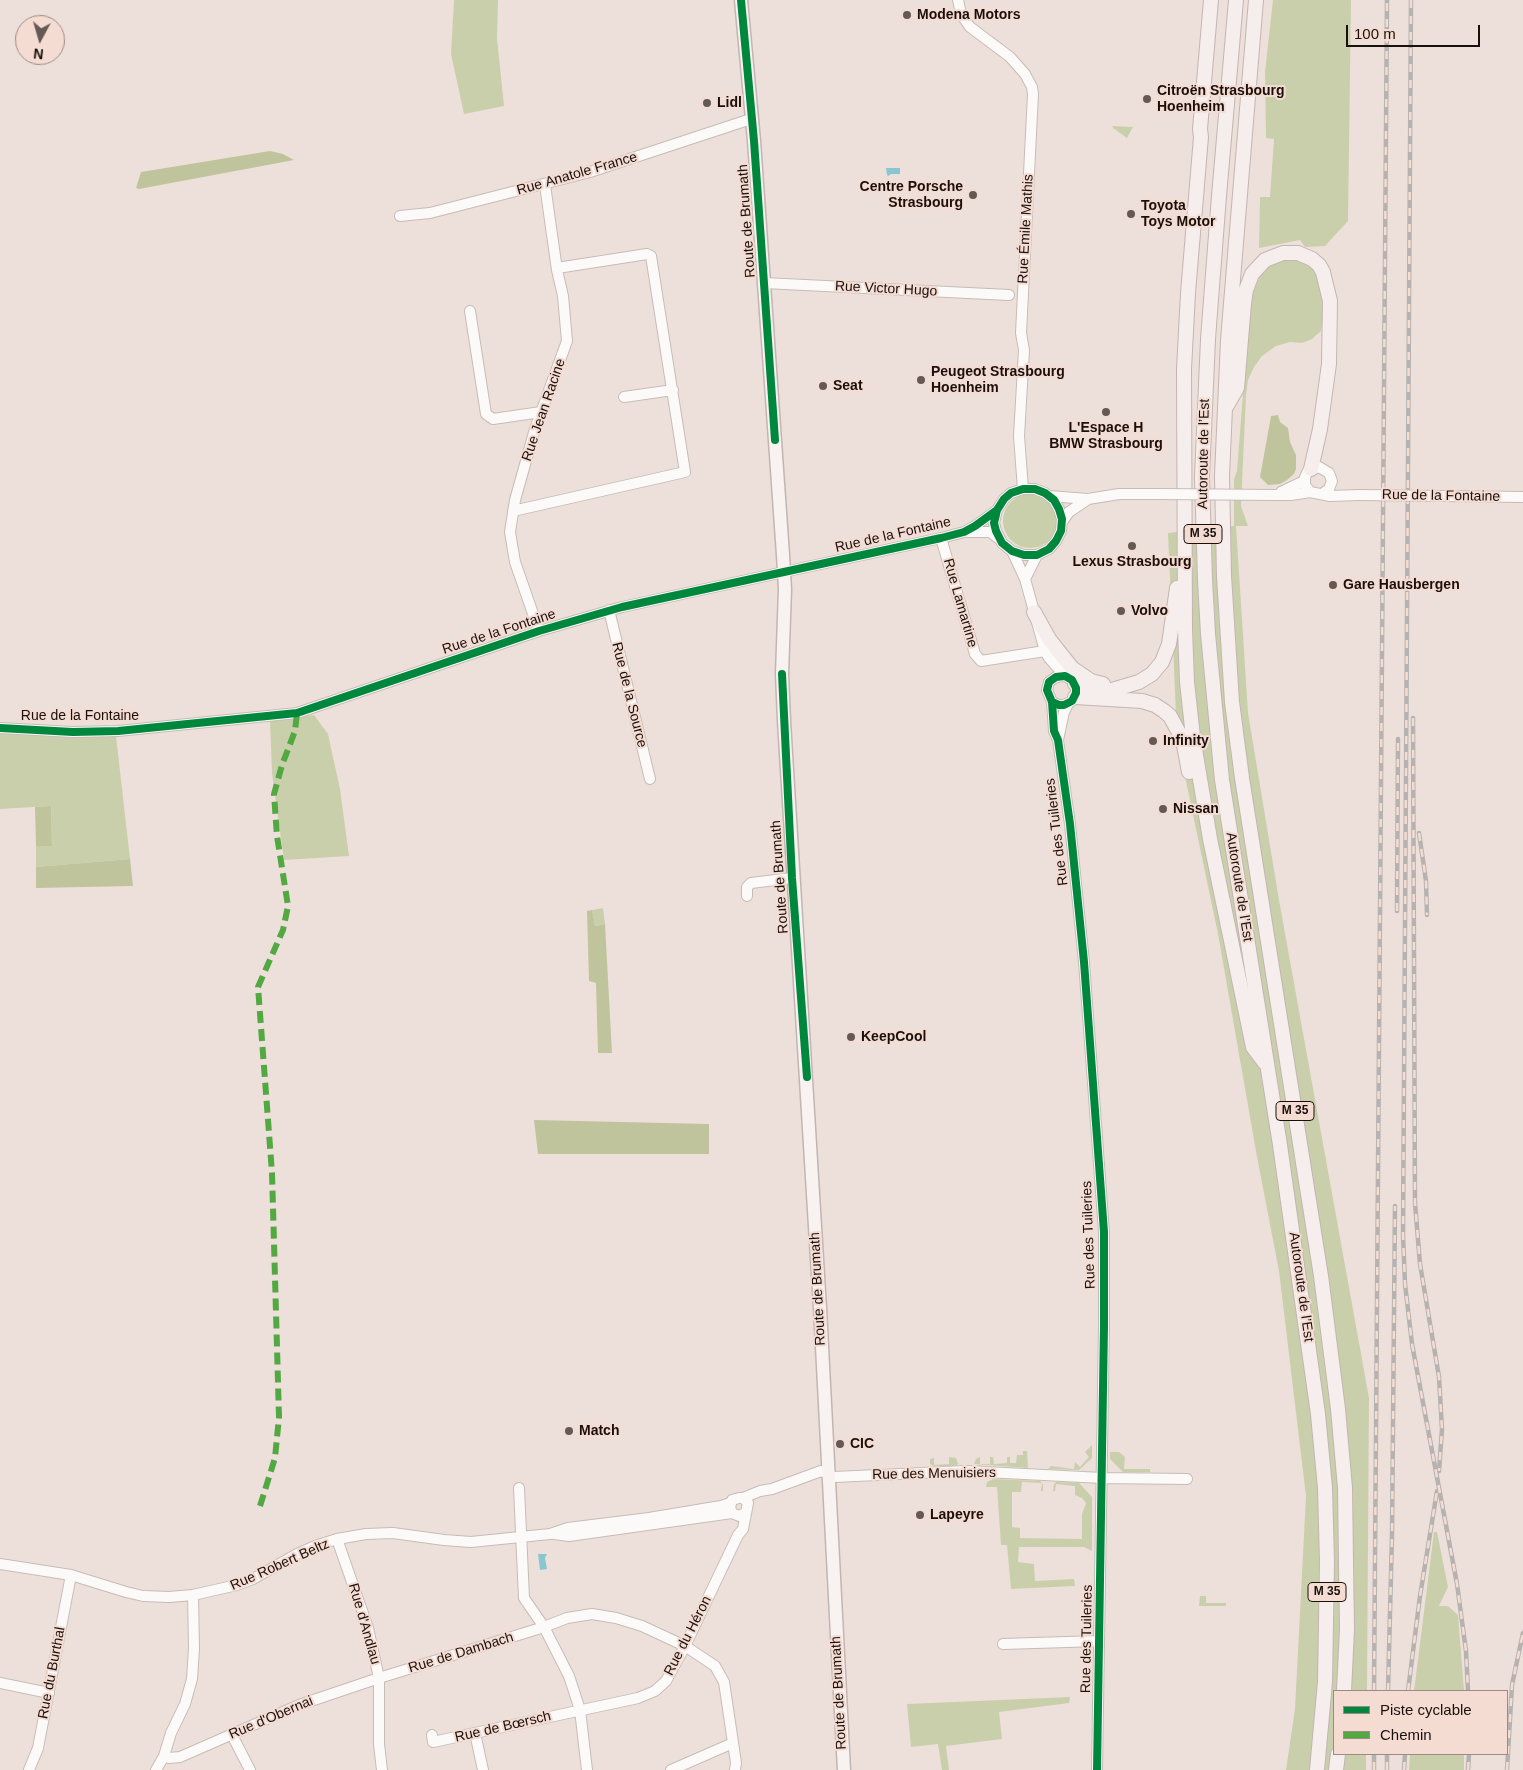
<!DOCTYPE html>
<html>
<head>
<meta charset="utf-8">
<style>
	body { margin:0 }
	#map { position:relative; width:1523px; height:1770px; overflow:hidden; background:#ede0da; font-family:Arial,sans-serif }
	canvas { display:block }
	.legend { position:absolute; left:1333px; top:1690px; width:175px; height:65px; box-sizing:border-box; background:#f5dcd2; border:1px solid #9d8a83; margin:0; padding:6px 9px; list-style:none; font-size:15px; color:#19100d }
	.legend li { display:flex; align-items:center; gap:10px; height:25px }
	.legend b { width:25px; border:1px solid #9d8a83 }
	.north { position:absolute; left:15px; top:15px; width:50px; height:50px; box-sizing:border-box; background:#f5dcd2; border:1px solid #9d8a83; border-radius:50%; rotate:186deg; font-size:14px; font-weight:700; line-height:20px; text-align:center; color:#19100d }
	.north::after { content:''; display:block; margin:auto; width:18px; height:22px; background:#635955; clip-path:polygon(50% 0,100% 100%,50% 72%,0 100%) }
	.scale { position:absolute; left:1346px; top:25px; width:134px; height:22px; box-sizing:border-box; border:2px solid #19100d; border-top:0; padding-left:6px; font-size:15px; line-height:18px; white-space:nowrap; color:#19100d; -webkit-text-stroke:4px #f5dcd2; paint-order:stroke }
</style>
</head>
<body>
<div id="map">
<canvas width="1523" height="1770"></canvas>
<ul class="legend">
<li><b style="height:6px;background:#00873e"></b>Piste cyclable</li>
<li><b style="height:6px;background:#52a841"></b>Chemin</li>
</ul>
<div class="north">N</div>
<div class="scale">100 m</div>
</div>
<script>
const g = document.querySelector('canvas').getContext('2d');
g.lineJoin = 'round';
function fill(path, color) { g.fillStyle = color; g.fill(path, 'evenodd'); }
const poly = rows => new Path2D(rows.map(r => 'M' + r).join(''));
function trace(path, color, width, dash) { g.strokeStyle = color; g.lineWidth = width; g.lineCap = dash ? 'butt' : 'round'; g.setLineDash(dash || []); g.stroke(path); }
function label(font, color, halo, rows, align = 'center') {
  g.font = font + ' Arial,sans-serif'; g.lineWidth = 4; g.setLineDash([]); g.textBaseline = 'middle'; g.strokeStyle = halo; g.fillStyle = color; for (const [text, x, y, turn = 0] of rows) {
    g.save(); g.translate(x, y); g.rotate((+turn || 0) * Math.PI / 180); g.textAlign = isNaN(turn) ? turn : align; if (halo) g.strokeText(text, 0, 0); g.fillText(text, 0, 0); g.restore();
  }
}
fill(poly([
	[454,0,498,0,497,38,504,106,464,114,451,54],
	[1273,0,1351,0,1348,221,1325,246,1305,247,1300,240,1259,248,1260,197,1270,197,1274,139,1266,138,1265,72],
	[1112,126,1133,127,1127,138,1113,128],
	[1296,258,1309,264,1320,277,1323,295,1323,317,1321,331,1312,339,1302,343,1290,342,1276,346,1262,356,1254,367,1248,380,1246,395,1241,506,1248,526,1236,526,1248,713,1279,900,1369,1398,1367,1691,1334,1691,1334,1754,1366,1754,1366,1770,1286,1770,1295,1709,1306,1496,1279,1271,1257,1157,1218,934,1177,738,1168,533,1234,526,1234,479,1237,471,1250,305,1255,287,1261,275,1270,266,1281,260],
	'1003 521a27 27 0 1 1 54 0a27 27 0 1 1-54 0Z',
	[314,715,328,734,340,789,349,856,284,860,272,773,270,720],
	[0,731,116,736,130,859,36,867,36,846,52,846,51,806,0,809],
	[603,908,605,924,595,926,592,910],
	[1092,1416,1092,1458,1079,1470,1048,1469,1051,1466,1074,1469,1075,1462,1080,1467,1089,1457,1085,1452,1092,1445],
	[1023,1451,1027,1451,1028,1468,974,1464,976,1459,980,1457,980,1464,990,1464,990,1457,993,1457,994,1464,1007,1463,1007,1457,1010,1457,1010,1463,1016,1463,1017,1455,1023,1455],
	[1110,1452,1119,1452,1125,1457,1124,1469,1150,1469,1150,1472,1123,1472,1110,1459],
	[949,1457,956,1458,958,1464,955,1466,934,1466,930,1464,930,1459,934,1458,934,1465,949,1464],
	[993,1479,1040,1481,1043,1484,1043,1491,1041,1491,1042,1483,1022,1482,1021,1492,1012,1492,1012,1527,1020,1528,1020,1538,1082,1539,1082,1514,1086,1503,1082,1498,1075,1495,1075,1486,1056,1484,1055,1491,1053,1491,1054,1484,1056,1482,1079,1483,1092,1497,1092,1551,1084,1547,1019,1547,1018,1562,1034,1564,1035,1581,1074,1579,1075,1586,1011,1589,1007,1545,1001,1545,997,1487,986,1487,987,1482],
	[1434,1532,1437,1532,1448,1587,1439,1606,1448,1606,1458,1615,1464,1691,1414,1691],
	[1200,1596,1206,1596,1206,1603,1226,1603,1226,1606,1199,1606],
	[1070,1697,1069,1703,999,1712,1002,1739,946,1746,949,1770,942,1770,938,1744,911,1747,907,1704],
	[1410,1754,1464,1754,1464,1770,1409,1770]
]), '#cacfab');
fill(poly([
	[270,151,283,154,294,160,139,189,136,188,141,172],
	[1278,415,1280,422,1288,428,1290,442,1296,455,1296,469,1294,474,1287,480,1280,484,1268,485,1260,477,1271,416],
	[51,806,52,846,36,846,35,807],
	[130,859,133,886,36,888,36,867],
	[592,910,595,926,605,924,612,1053,598,1053,596,983,589,981,587,911],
	[534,1120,709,1124,709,1154,538,1154]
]), '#bfc49d');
fill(poly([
	[886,168,900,168,900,174,891,174,888,176,887,175],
	[538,1554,547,1554,545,1558,547,1569,540,1570]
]), '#88c7d0');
const minor = poly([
	[958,0,961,14,970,27,1010,57,1025,74,1032,87,1033,94,1021,333,1024,350,1019,436,1023,489],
	[400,216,430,213,590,172,751,119],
	[764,283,1009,295],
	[470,311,486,414,493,419,541,412],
	[624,397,673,390],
	[1281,492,1304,481],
	[1310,492,1305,485,1305,477,1308,471,1319,467,1329,473,1332,481,1329,489,1322,494],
	[1274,495,1291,495,1310,492,1330,496,1359,495],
	[1049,496,1088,499,1119,494,1160,494],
	[513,511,685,472,651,256,647,254,557,268],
	[1062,522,1069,512,1088,499],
	[968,532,990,532,998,538],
	[941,538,975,654,981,661,1045,651],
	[1012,551,1025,579,1045,651,1049,658,1065,676],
	[1025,579,1037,555],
	[609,610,650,779],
	[539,631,515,562,510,532,515,500,535,429,567,341,563,296,557,270,545,185],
	[1052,702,1059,705,1064,705,1072,701,1076,693,1076,688,1072,680,1065,676,1056,677,1049,682,1047,690,1052,702,1054,731,1058,740,1070,824,1084,962,1104,1232,1104,1325,1097,1770],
	[0,728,73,732,118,731,297,713,539,631,622,607,941,538,964,532,975,526,997,510,1004,499,1011,493,1023,489,1035,489,1045,493,1054,500,1059,509,1062,519,1061,531,1056,541,1049,549,1037,555,1024,555,1012,551,1002,543,996,531,994,523,997,510],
	[1058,740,1064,712,1068,704],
	[747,896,747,887,751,883,792,878],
	[519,1488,524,1598,544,1627,569,1676,580,1710,587,1770],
	[743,1498,760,1491,772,1489,821,1471,834,1477,966,1471,1102,1478,1187,1479],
	[554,1534,569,1536,732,1513],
	[337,1539,368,1628,379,1678,379,1744,382,1770],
	[0,1564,71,1575,126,1592,143,1596,169,1597,193,1595,237,1585,253,1579,297,1554,315,1546,337,1539,366,1534,393,1533,444,1540,471,1542,550,1534,568,1528,649,1518,721,1506,730,1503],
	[1003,1644,1099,1641],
	[0,1683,49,1693],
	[475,1733,483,1770],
	[232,1735,250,1770],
	[432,1735,433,1742,638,1698,655,1691,666,1681,685,1646,738,1535,743,1529,748,1503,743,1498,739,1498,732,1500,730,1507,732,1513,739,1516,745,1513],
	[164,1756,169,1758,180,1757,299,1705,379,1678,544,1627,567,1618,592,1614,616,1618,642,1626,685,1646,715,1666,724,1682,736,1763,735,1770],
	[29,1770,38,1748,71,1575],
	[156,1770,164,1756,171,1733,185,1704,192,1679,194,1648,193,1595],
	[671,1770,733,1743]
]);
const major = poly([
	[741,0,754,141,783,555,785,589,782,674,784,721,820,1308,844,1770]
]);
const highway = poly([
	[1211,0,1200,129,1201,137,1188,293,1184,369,1185,629,1187,682,1193,737,1210,839,1253,1047,1265,1063],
	[1236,0,1219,196,1208,339,1202,477,1205,580,1208,634,1222,780,1280,1145,1318,1414,1325,1488,1327,1562,1325,1682,1317,1770],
	[1256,0,1228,340,1222,476,1224,576,1232,702,1242,778,1321,1276,1338,1409,1345,1488,1346,1563,1347,1629,1344,1691],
	[1226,407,1237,388,1244,303,1246,290,1252,274,1265,260,1283,253,1298,253,1312,259,1319,265,1323,272,1330,301,1329,364,1320,429,1311,469],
	[1034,612,1049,639,1072,668,1091,681,1103,684],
	[1075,684,1099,690,1112,690,1139,682,1152,674,1162,662,1169,644,1177,588],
	[1075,697,1142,701,1155,705,1164,711,1170,716,1183,740,1189,772],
	[1336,1770,1338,1754]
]);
trace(minor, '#c6bcb7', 12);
trace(major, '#c3b5b2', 15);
trace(highway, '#c3b5b2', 16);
trace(minor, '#fcfaf9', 10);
trace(major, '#f8f2f1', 12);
trace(highway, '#f6eeec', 14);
const rail = poly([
	[1411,0,1403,1235,1405,1284,1412,1344,1457,1584,1466,1651,1468,1691],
	[1413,718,1415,1203,1420,1264,1439,1377,1442,1429,1439,1471],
	[1419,833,1426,881,1427,915],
	[1397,911,1398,739],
	[1374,1691,1387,0],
	[1388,1691,1392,1535,1395,1206],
	[1408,1691,1420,1596,1437,1491],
	[1374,1770,1374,1754],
	[1387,1770,1387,1754],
	[1404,1770,1405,1754],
	[1468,1770,1469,1754],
	[1507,1770,1512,1685,1523,1633]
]);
trace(rail, '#b5b2b0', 4.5);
trace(rail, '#f5dcd2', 2.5, [8]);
const minorBridge = poly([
	[1160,494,1274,495],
	[1359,495,1523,497]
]);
trace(minorBridge, '#c6bcb7', 12, []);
trace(minorBridge, '#fcfaf9', 10);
trace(poly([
	[260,1506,275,1458,279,1417,272,1173,258,987,283,930,288,906,277,836,274,794,282,765,295,731,297,713]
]), '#52a841', 6, [12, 6]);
trace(poly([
	[741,0,754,141,775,440],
	[782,674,792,878,807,1077],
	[1052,702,1059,705,1064,705,1072,701,1076,693,1076,688,1072,680,1065,676,1056,677,1049,682,1047,690,1052,702,1054,731,1058,740,1070,824,1084,962,1104,1232,1104,1325,1097,1770],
	[0,728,73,732,118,731,297,713,539,631,622,607,941,538,964,532,975,526,997,510,1004,499,1011,493,1023,489,1035,489,1045,493,1054,500,1059,509,1062,519,1061,531,1056,541,1049,549,1037,555,1024,555,1012,551,1002,543,996,531,994,523,997,510]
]), '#00873e', 8);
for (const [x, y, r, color] of [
	[907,15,5,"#635955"],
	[1147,99,5,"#635955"],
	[707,103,5,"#635955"],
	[973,195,5,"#635955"],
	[1131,214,5,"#635955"],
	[921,380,5,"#635955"],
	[823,386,5,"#635955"],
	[1106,412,5,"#635955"],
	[1132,546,5,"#635955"],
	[1333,585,5,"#635955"],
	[1121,611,5,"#635955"],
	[1153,741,5,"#635955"],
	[1163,809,5,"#635955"],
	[851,1037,5,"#635955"],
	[569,1431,5,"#635955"],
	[840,1444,5,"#635955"],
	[920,1515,5,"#635955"]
]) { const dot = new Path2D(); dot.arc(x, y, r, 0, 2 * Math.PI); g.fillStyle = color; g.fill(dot); trace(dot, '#f5dcd2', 2); }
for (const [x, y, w] of [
	[1203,534,38],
	[1295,1111,38],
	[1327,1592,38]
]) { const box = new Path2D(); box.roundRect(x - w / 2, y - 9.5, w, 19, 4); g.fillStyle = '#f5dcd2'; g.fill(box); trace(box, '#19100d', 1); }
label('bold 12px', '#19100d', null, [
	["M 35",1203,534],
	["M 35",1295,1111],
	["M 35",1327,1592]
]);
label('bold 14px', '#19100d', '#f5dcd2', [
	["Modena Motors",917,15],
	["Citroën Strasbourg",1157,91],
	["Hoenheim",1157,107],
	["Lidl",717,103],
	["Centre Porsche",963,187,"right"],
	["Strasbourg",963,203,"right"],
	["Toyota",1141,206],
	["Toys Motor",1141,222],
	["Peugeot Strasbourg",931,372],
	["Hoenheim",931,388],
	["Seat",833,386],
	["L'Espace H",1106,428,"center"],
	["BMW Strasbourg",1106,444,"center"],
	["Lexus Strasbourg",1132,562,"center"],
	["Gare Hausbergen",1343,585],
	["Volvo",1131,611],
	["Infinity",1163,741],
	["Nissan",1173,809],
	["KeepCool",861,1037],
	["Match",579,1431],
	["CIC",850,1444],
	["Lapeyre",930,1515]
], 'left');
label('14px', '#19100d', '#f5dcd2', [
	["Rue Anatole France",577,174,-16],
	["Route de Brumath",747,221,-94],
	["Rue Émile Mathis",1026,229,-87],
	["Rue Victor Hugo",886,289,3],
	["Rue Jean Racine",544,410,-71],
	["Autoroute de l’Est",1204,454,-89],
	["Rue de la Fontaine",1441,496,1],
	["Rue de la Fontaine",893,535,-13],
	["Rue Lamartine",960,603,74],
	["Rue de la Fontaine",499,632,-18],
	["Rue de la Source",629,695,76],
	["Rue de la Fontaine",80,716],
	["Rue des Tuileries",1057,832,-97],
	["Route de Brumath",780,877,-94],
	["Autoroute de l’Est",1239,887,81],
	["Rue des Tuileries",1089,1235,-92],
	["Autoroute de l’Est",1301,1287,82],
	["Route de Brumath",818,1289,-93],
	["Rue des Menuisiers",934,1474,-1],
	["Rue Robert Beltz",280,1565,-24],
	["Rue d'Andlau",364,1624,74],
	["Rue du Héron",688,1636,-63],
	["Rue des Tuileries",1087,1639,-89],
	["Rue de Dambach",461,1653,-17],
	["Rue du Burthal",52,1673,-79],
	["Route de Brumath",839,1693,-93],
	["Rue d'Obernai",271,1718,-23],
	["Rue de Bœrsch",503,1727,-13]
]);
</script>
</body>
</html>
